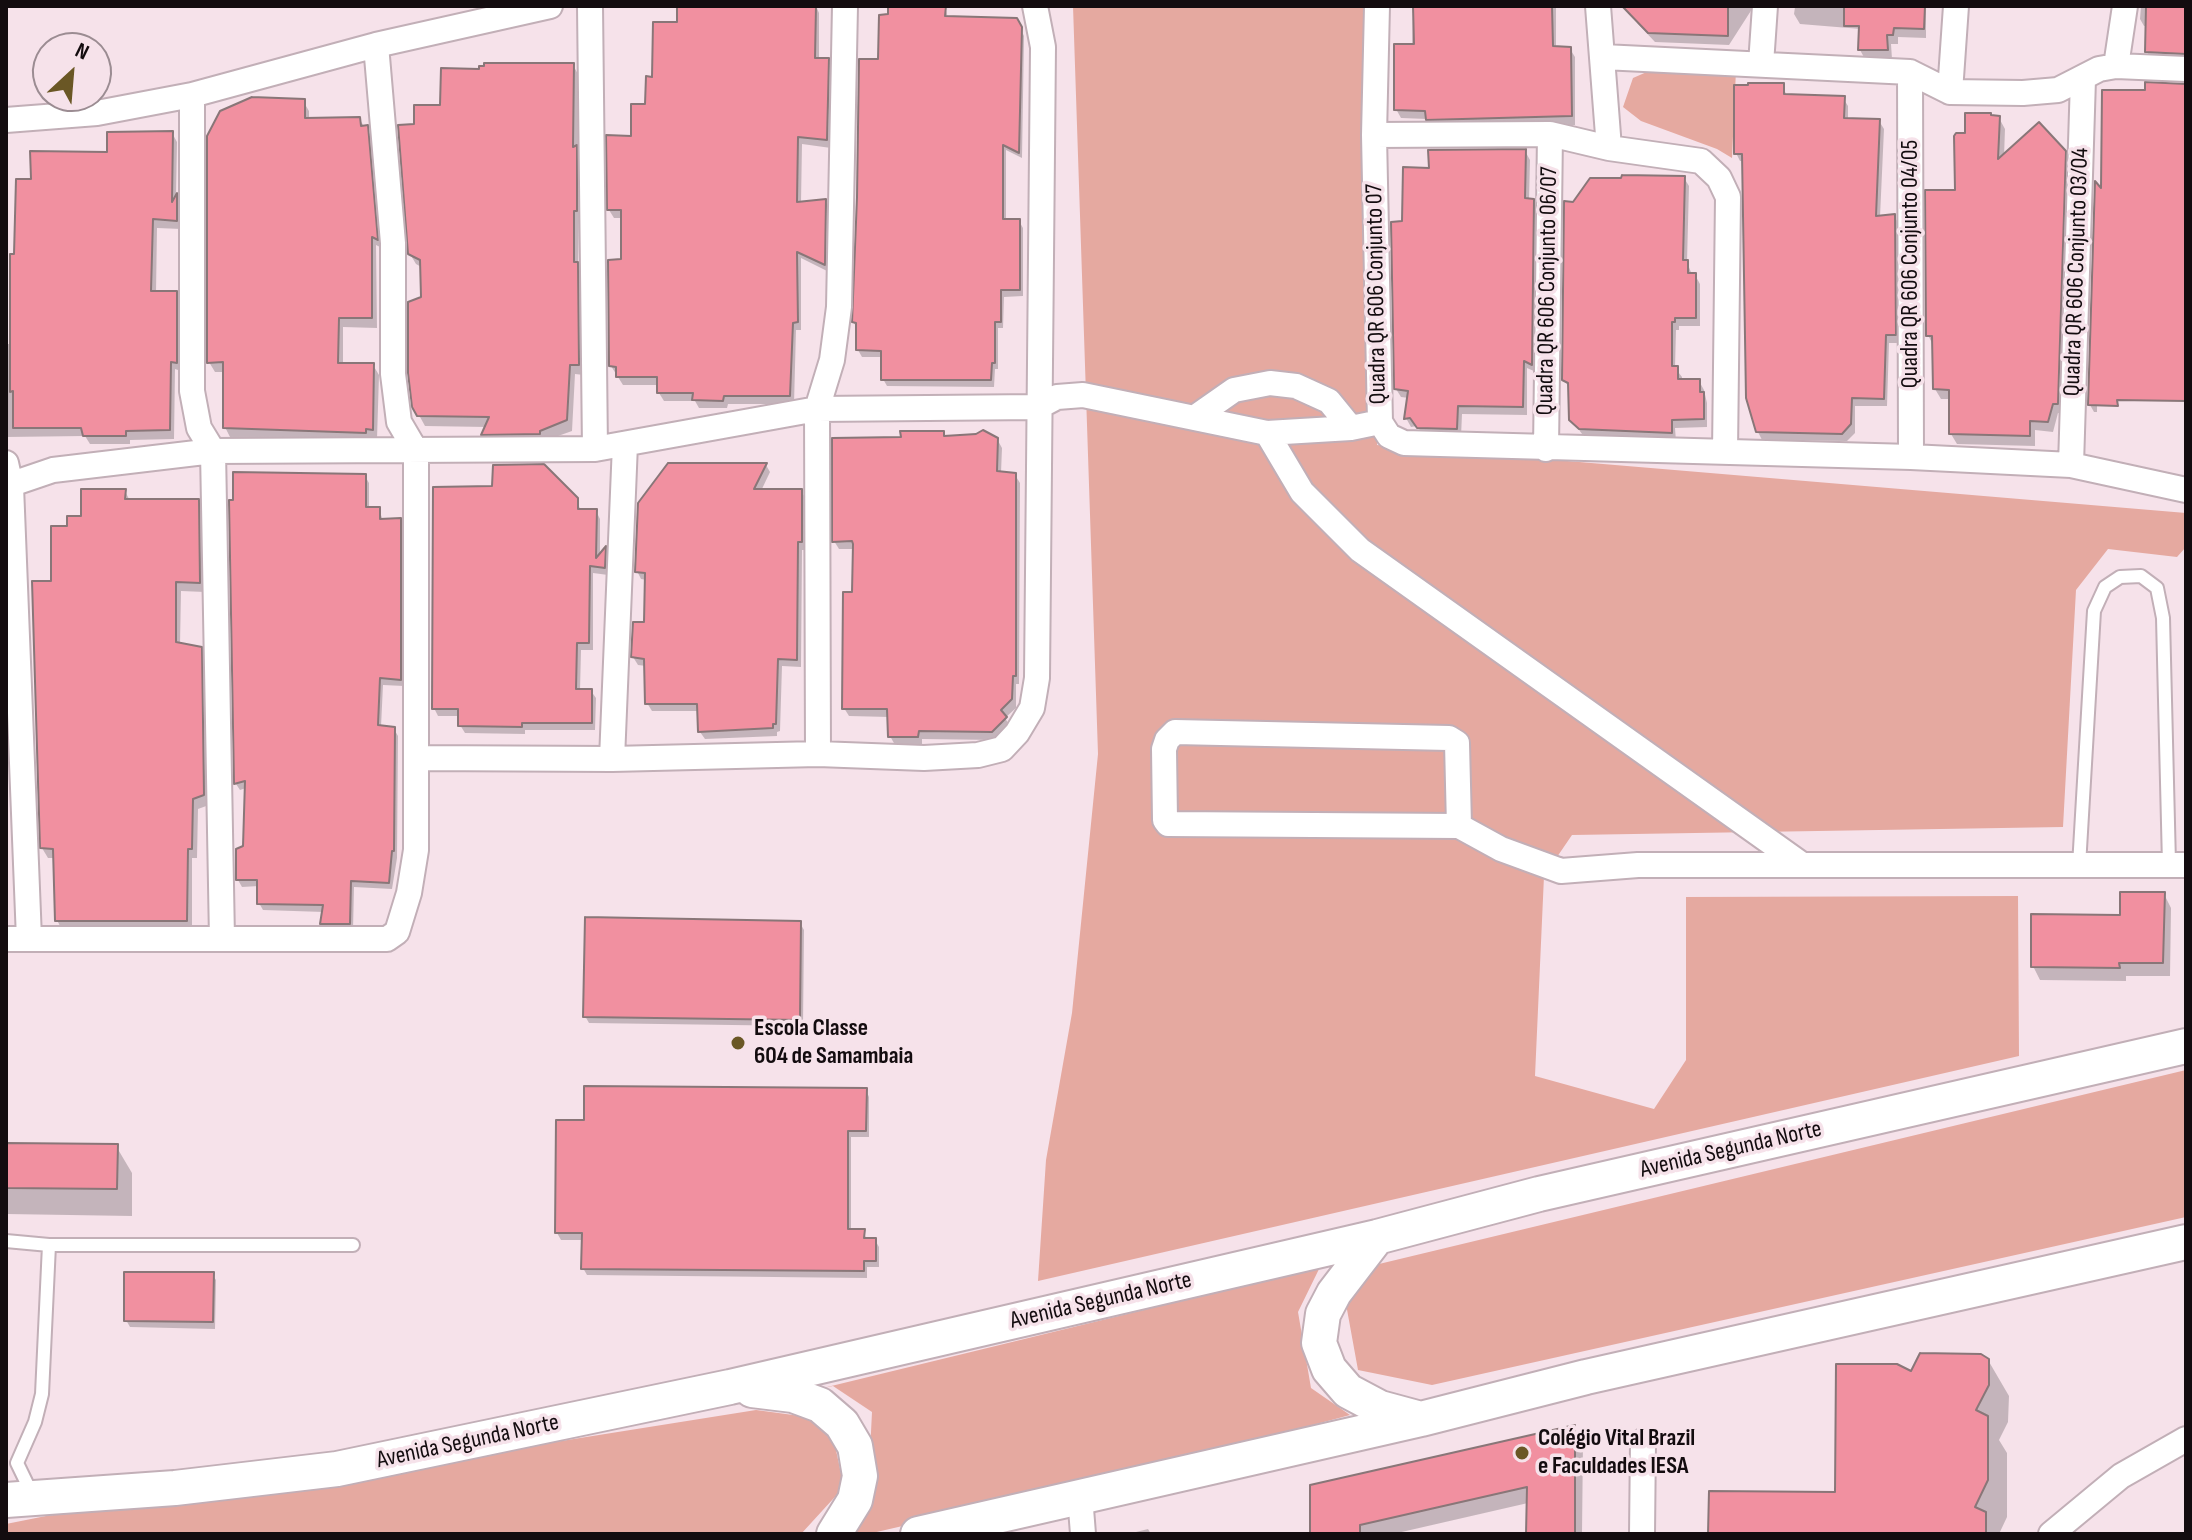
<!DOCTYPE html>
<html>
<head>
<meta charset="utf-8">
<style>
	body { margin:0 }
	#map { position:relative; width:2192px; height:1540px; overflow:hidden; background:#f6e2ea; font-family:"Sofia Sans Condensed",sans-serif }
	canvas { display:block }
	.frame { position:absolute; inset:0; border:8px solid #130c0f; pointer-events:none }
	.north { position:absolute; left:32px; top:32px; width:80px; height:80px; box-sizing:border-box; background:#f6e2ea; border:2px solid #9b8c92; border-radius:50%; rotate:26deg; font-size:22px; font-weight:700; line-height:32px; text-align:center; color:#130c0f }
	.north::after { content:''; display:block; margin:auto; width:28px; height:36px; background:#6a5725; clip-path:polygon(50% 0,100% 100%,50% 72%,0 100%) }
</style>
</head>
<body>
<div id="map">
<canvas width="2192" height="1540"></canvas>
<div class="frame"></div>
<div class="north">N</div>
</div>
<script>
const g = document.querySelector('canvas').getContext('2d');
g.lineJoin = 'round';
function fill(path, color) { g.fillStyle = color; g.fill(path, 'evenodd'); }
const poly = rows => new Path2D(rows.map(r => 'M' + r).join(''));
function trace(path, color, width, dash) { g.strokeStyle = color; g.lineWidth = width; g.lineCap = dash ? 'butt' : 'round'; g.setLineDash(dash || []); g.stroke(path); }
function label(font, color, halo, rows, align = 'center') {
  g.font = font + ' "Sofia Sans Condensed",sans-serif'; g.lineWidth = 7; g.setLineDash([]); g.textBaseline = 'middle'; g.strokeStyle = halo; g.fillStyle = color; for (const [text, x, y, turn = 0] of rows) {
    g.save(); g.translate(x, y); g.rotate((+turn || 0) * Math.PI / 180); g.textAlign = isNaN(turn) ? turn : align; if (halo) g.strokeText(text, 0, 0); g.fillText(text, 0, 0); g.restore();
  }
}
fill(poly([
	[1073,6,1379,6,1377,445,2186,513,2186,547,2177,557,2108,549,2076,590,2063,827,1572,835,1544,876,1535,1076,1654,1109,1686,1060,1686,897,2018,896,2019,1056,1038,1281,1046,1160,1072,1013,1098,754],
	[1736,70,1732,158,1717,149,1641,121,1623,107,1633,78,1649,71],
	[2186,1070,2186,1217,1432,1385,1358,1370,1346,1304,1379,1264],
	[1320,1267,1298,1312,1311,1388,1350,1415,1153,1468,868,1534,846,1534,868,1492,872,1412,833,1386,819,1389],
	[756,1410,808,1417,834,1441,844,1487,801,1534,6,1534,6,1524,46,1516,335,1477]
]), '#e5a9a0');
fill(poly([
	[696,6,816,6,819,13,819,60,828,60,833,68,831,148,802,144,801,203,825,201,830,210,829,272,801,258,801,330,796,330,794,404,728,404,727,408,699,408,695,401,664,401,659,393,659,385,623,385,611,366,623,261,623,218,614,218,609,210,633,138,647,106,654,79,679,24],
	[890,6,945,6,948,18,1016,19,1024,36,1022,158,1006,150,1006,221,1019,221,1023,228,1023,296,1004,297,1003,328,998,328,998,369,995,369,994,387,887,386,883,379,883,357,862,357,858,350,858,330,854,323,859,197],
	[1413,6,1556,6,1556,48,1570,49,1575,57,1575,125,1433,128,1427,119,1401,118,1396,109,1412,46],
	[1632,6,1754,6,1729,45,1655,42,1638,24,1632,14],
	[1789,6,1926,6,1926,38,1898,37,1898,44,1891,44,1892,59,1865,59,1860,50,1861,29,1800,24,1794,14,1795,7],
	[2141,6,2186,6,2186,60,2151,59,2147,52,2148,26,2144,26,2140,19],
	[573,65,579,76,578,152,581,158,582,221,579,221,578,267,583,274,584,375,575,374,572,431,544,441,489,444,483,435,487,427,425,426,414,406,423,298,423,268,416,264,410,254,416,126,442,107,481,71],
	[1782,85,1787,96,1843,98,1848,106,1848,120,1879,121,1884,129,1880,217,1894,216,1899,224,1899,343,1889,343,1887,406,1855,406,1855,433,1847,441,1762,440,1758,432,1744,161,1740,161,1736,153],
	[2186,85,2186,377,2097,377,2097,412,2094,412,2090,405,2103,192,2147,92],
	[303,101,309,111,309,120,359,119,372,137,382,248,376,245,377,328,343,327,343,365,373,365,379,375,377,439,371,442,230,437,225,427,225,372,215,372,209,362],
	[1999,118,2005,129,2004,157,2064,152,2071,163,2063,414,2058,413,2053,432,2035,430,2035,446,1957,444,1951,434,1951,399,1941,399,1935,389,1934,347,1928,335,1967,135],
	[172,133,177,142,176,196,181,204,181,229,157,228,156,293,176,293,181,302,181,371,175,369,174,439,130,440,130,444,90,444,85,436,6,437,6,344,13,344,16,257,33,181],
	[1525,151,1530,160,1529,201,1533,201,1538,210,1536,372,1527,368,1527,415,1462,414,1461,437,1424,436,1417,426,1411,427,1406,418,1409,398,1401,397,1396,389,1404,223,1431,170],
	[1684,178,1689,186,1687,262,1692,275,1695,275,1700,284,1700,326,1679,326,1679,330,1676,330,1675,368,1682,377,1682,381,1699,381,1704,390,1707,403,1707,427,1675,428,1676,441,1585,438,1571,419,1569,388,1564,379],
	[943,433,946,438,997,439,1002,448,1001,473,1015,475,1020,483,1019,684,1016,684,1016,708,1005,718,1010,726,996,740,922,739,922,745,895,745,890,736,889,717,849,716,844,708,854,594,854,549,839,549,834,541,903,439],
	[766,465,770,472,761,491,801,491,806,499,806,550,802,550,801,667,782,666,780,731,777,732,777,736,705,739,700,732,700,711,652,711,647,703,646,666,638,665,633,657,646,624,647,580,641,579,637,571],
	[365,476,369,483,369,509,379,509,383,521,400,520,404,527,404,686,383,685,381,727,394,729,398,736,397,858,392,889,354,887,353,930,326,930,322,924,324,912,263,910,259,903,259,886,242,887,238,880,245,848,246,788,240,790,236,784,231,502],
	[125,491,130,501,198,501,203,511,205,592,181,591,180,645,200,649,206,659,209,805,198,809,197,858,192,858,192,931,62,930,57,920,56,858,48,858,42,848,53,583,69,528],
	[576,499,581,511,596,511,600,519,600,557,606,549,609,555,608,575,593,573,593,650,581,650,580,691,591,691,596,698,595,730,525,730,525,734,465,733,460,725,460,716,438,716,434,708],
	[2164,894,2171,908,2170,976,2126,976,2126,981,2040,980,2033,966],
	[800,923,804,930,803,1026,589,1023,585,1016],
	[866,1090,869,1097,869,1137,851,1137,851,1231,863,1231,867,1240,875,1240,879,1247,879,1267,867,1267,867,1278,587,1275,583,1268,584,1240,561,1240,557,1233,586,1122],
	[6,1145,116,1146,132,1173,132,1216,6,1214],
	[212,1274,216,1280,215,1329,130,1327,126,1320],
	[1988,1360,2009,1396,2008,1422,1999,1440,2007,1453,2007,1517,1999,1534,1710,1534,1836,1494,1912,1374],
	[1574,1427,1583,1442,1582,1534,1528,1534,1528,1503,1393,1534,1312,1534],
	[1148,1529,1151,1534,1128,1534]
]), '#0003');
const building = poly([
	[677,6,816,6,815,58,829,58,827,140,798,137,797,202,826,199,825,265,797,252,798,322,793,323,790,396,724,396,723,401,692,400,693,393,657,393,657,377,616,377,616,367,609,366,608,260,621,259,621,210,607,210,606,135,631,136,631,104,645,104,646,76,652,77,653,22,677,22,677,6],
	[888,6,946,6,945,16,1017,18,1022,27,1019,153,1003,145,1003,219,1020,219,1020,290,1001,290,1001,322,995,322,995,363,992,363,991,380,881,380,881,351,856,350,856,323,852,322,857,197,859,59,878,59,879,15,888,14,888,6],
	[1413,6,1552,6,1553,46,1571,47,1572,116,1426,120,1425,111,1394,110,1394,44,1414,44,1413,6],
	[1622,6,1728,6,1728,36,1648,33,1622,6],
	[1844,6,1925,6,1924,29,1894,28,1893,35,1887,35,1888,50,1858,50,1859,26,1844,26,1844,6],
	[2146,6,2186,6,2186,54,2145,52,2146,6],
	[484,63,574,63,573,147,577,145,577,211,574,211,574,262,578,262,579,365,570,365,567,420,540,431,540,434,481,435,489,417,417,416,412,407,408,373,408,302,421,297,420,260,408,254,398,125,414,124,414,105,440,105,441,68,479,69,479,66,484,66,484,63],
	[2145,82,2186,84,2186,401,2117,400,2118,406,2088,405,2095,181,2101,188,2102,90,2145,90,2145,82],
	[1748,83,1784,83,1784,94,1845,96,1844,118,1880,119,1876,216,1895,214,1896,335,1886,335,1884,399,1852,398,1851,424,1842,434,1756,432,1746,398,1742,154,1734,154,1734,85,1748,85,1748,83],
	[252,97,305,99,305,118,360,117,361,126,368,125,378,240,372,237,372,318,339,318,338,363,374,363,373,430,366,429,366,433,223,428,223,362,207,363,207,136,220,111,252,97],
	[1965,113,1991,113,1991,115,2000,116,1998,159,2039,122,2066,151,2058,404,2053,404,2048,422,2030,421,2030,436,1949,434,1949,390,1933,389,1932,336,1926,336,1925,190,1955,190,1954,136,1956,133,1965,133,1965,113],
	[173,131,172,202,177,193,177,221,153,219,151,291,177,291,177,363,171,362,170,430,126,431,126,436,83,436,81,428,13,428,13,391,10,392,10,254,14,254,16,179,31,179,30,151,107,152,107,132,173,131],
	[1526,149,1525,198,1534,199,1532,365,1524,361,1523,407,1458,406,1457,429,1417,428,1410,418,1404,419,1408,391,1394,389,1391,222,1402,221,1403,167,1429,168,1428,150,1526,149],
	[1622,175,1685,176,1683,260,1688,260,1688,273,1696,273,1696,318,1675,318,1675,322,1672,322,1672,366,1678,366,1678,379,1700,379,1700,392,1704,392,1704,419,1672,420,1672,433,1579,429,1569,420,1568,383,1562,380,1564,201,1573,202,1590,178,1621,178,1622,175],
	[983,430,998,438,997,471,1016,473,1016,676,1013,676,1012,699,1001,710,1007,717,992,732,919,731,918,737,888,737,887,709,842,709,843,592,852,592,853,544,852,541,832,542,832,438,901,437,900,431,944,431,944,436,976,434,983,430],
	[668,463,767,463,754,489,802,489,802,542,798,542,797,660,778,659,776,724,773,724,773,728,698,732,697,704,645,704,644,659,631,657,633,622,644,622,645,573,635,572,638,503,668,463],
	[544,464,578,498,578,509,597,509,596,558,606,546,605,568,590,566,589,643,577,643,576,689,592,689,592,723,522,723,522,727,458,726,458,709,432,709,433,487,492,486,493,465,544,464],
	[233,472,366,474,366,507,380,507,380,519,401,518,401,680,380,678,378,725,395,727,394,851,392,851,389,883,351,881,350,924,320,924,323,905,257,904,257,880,236,880,236,849,243,846,245,781,234,784,229,500,233,500,233,472],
	[81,489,126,489,125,499,199,499,200,583,176,582,176,642,202,647,204,795,193,799,192,849,188,849,187,921,55,921,53,849,40,848,32,581,51,581,51,526,67,526,67,516,81,516,81,489],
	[2120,892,2165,892,2163,963,2119,963,2120,968,2031,967,2031,914,2120,915,2120,892],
	[585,917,801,921,800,1020,583,1017,585,917],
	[584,1086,867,1088,866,1131,848,1131,848,1229,865,1229,864,1238,876,1238,876,1261,864,1261,864,1271,581,1269,582,1233,555,1233,556,1120,584,1120,584,1086],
	[6,1143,118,1144,117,1189,6,1188,6,1143],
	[124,1272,214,1272,213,1322,124,1321,124,1272],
	[1920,1353,1981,1354,1989,1359,1989,1385,1976,1410,1988,1416,1988,1480,1975,1507,1986,1512,1986,1534,1708,1534,1709,1491,1835,1492,1836,1364,1897,1364,1911,1371,1920,1353],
	[1575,1425,1575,1534,1526,1534,1527,1487,1360,1525,1360,1534,1310,1534,1310,1485,1575,1425]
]);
fill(building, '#f190a0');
trace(building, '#897678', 2);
const service = poly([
	[2079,866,2094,611,2105,587,2120,577,2141,576,2157,588,2163,618,2169,864],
	[6,1241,49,1245,353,1245],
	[32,1494,17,1463,35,1422,42,1394,49,1245]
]);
const minor = poly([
	[590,6,595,449],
	[1377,6,1374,135,1380,422,1389,436,1404,443,1911,457,2071,465,2186,490],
	[1603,57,1910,72,1950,92,2023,93,2058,90,2099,69,2116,66,2186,69],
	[1761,64,1765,6],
	[2116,66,2125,6],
	[1910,72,1911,457],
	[1950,92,1956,6],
	[192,95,192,391,199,428,213,451,222,939],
	[6,120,97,113,192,95,376,45,550,6],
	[1374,135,1550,134,1609,148,1598,6],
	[1609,148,1701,161,1719,178,1728,197,1725,452],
	[1194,418,1234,390,1270,383,1296,386,1329,401,1351,428],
	[1267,433,1302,492,1360,550,1801,864],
	[1546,449,1550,134],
	[6,463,11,486,29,939],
	[2071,465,2083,79],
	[6,486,53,470,213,451,595,449,817,409,1038,407,1057,397,1083,395,1267,433,1351,428,1380,422],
	[818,754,817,409,832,360,839,307,845,6],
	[416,758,612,759,818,754,924,758,978,755,1002,749,1017,733,1032,708,1037,678,1043,47,1035,6],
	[612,759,625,444],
	[1459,826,1168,824,1165,820,1164,749,1167,740,1175,732,1449,738,1457,743,1459,826,1501,849,1561,871,1638,865,2186,865],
	[6,939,387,939,397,932,409,893,416,850,416,451,399,422,393,374,393,243,376,45],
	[1080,1496,1083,1534],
	[1642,1534,1643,1441],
	[2051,1534,2121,1476,2186,1439]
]);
const secondary = poly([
	[1377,1237,1334,1293,1323,1314,1319,1343,1329,1369,1348,1391,1380,1408,1417,1418],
	[752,1390,793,1395,820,1405,842,1424,855,1446,860,1476,855,1500,834,1534],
	[6,1500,175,1488,337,1469,730,1387,1377,1237,1539,1194,2186,1046],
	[918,1534,1421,1419,1586,1377,2186,1242]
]);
trace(service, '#c2afb7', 16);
trace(minor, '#c2afb7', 28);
trace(secondary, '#c2afb7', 38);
trace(service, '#fff', 12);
trace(minor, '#fff', 24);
trace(secondary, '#fff', 34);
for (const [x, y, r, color] of [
	[738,1043,8,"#6a5725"],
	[1522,1453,8,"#6a5725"]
]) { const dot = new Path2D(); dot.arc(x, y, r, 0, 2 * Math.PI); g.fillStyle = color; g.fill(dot); trace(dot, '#f6e2ea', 3); }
label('24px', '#130c0f', '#f6e2ea', [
	["Quadra QR 606 Conjunto 04/05",1911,264,-90],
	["Quadra QR 606 Conjunto 03/04",2077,272,-88],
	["Quadra QR 606 Conjunto 06/07",1548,291,-89],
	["Quadra QR 606 Conjunto 07",1377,294,-91],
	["Avenida Segunda Norte",1731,1150,-13],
	["Avenida Segunda Norte",1101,1301,-13],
	["Avenida Segunda Norte",468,1442,-12]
]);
label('bold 24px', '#130c0f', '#f6e2ea', [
	["Escola Classe",754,1029],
	["604 de Samambaia",754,1057],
	["Colégio Vital Brazil",1538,1439],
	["e Faculdades IESA",1538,1467]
], 'left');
</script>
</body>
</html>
